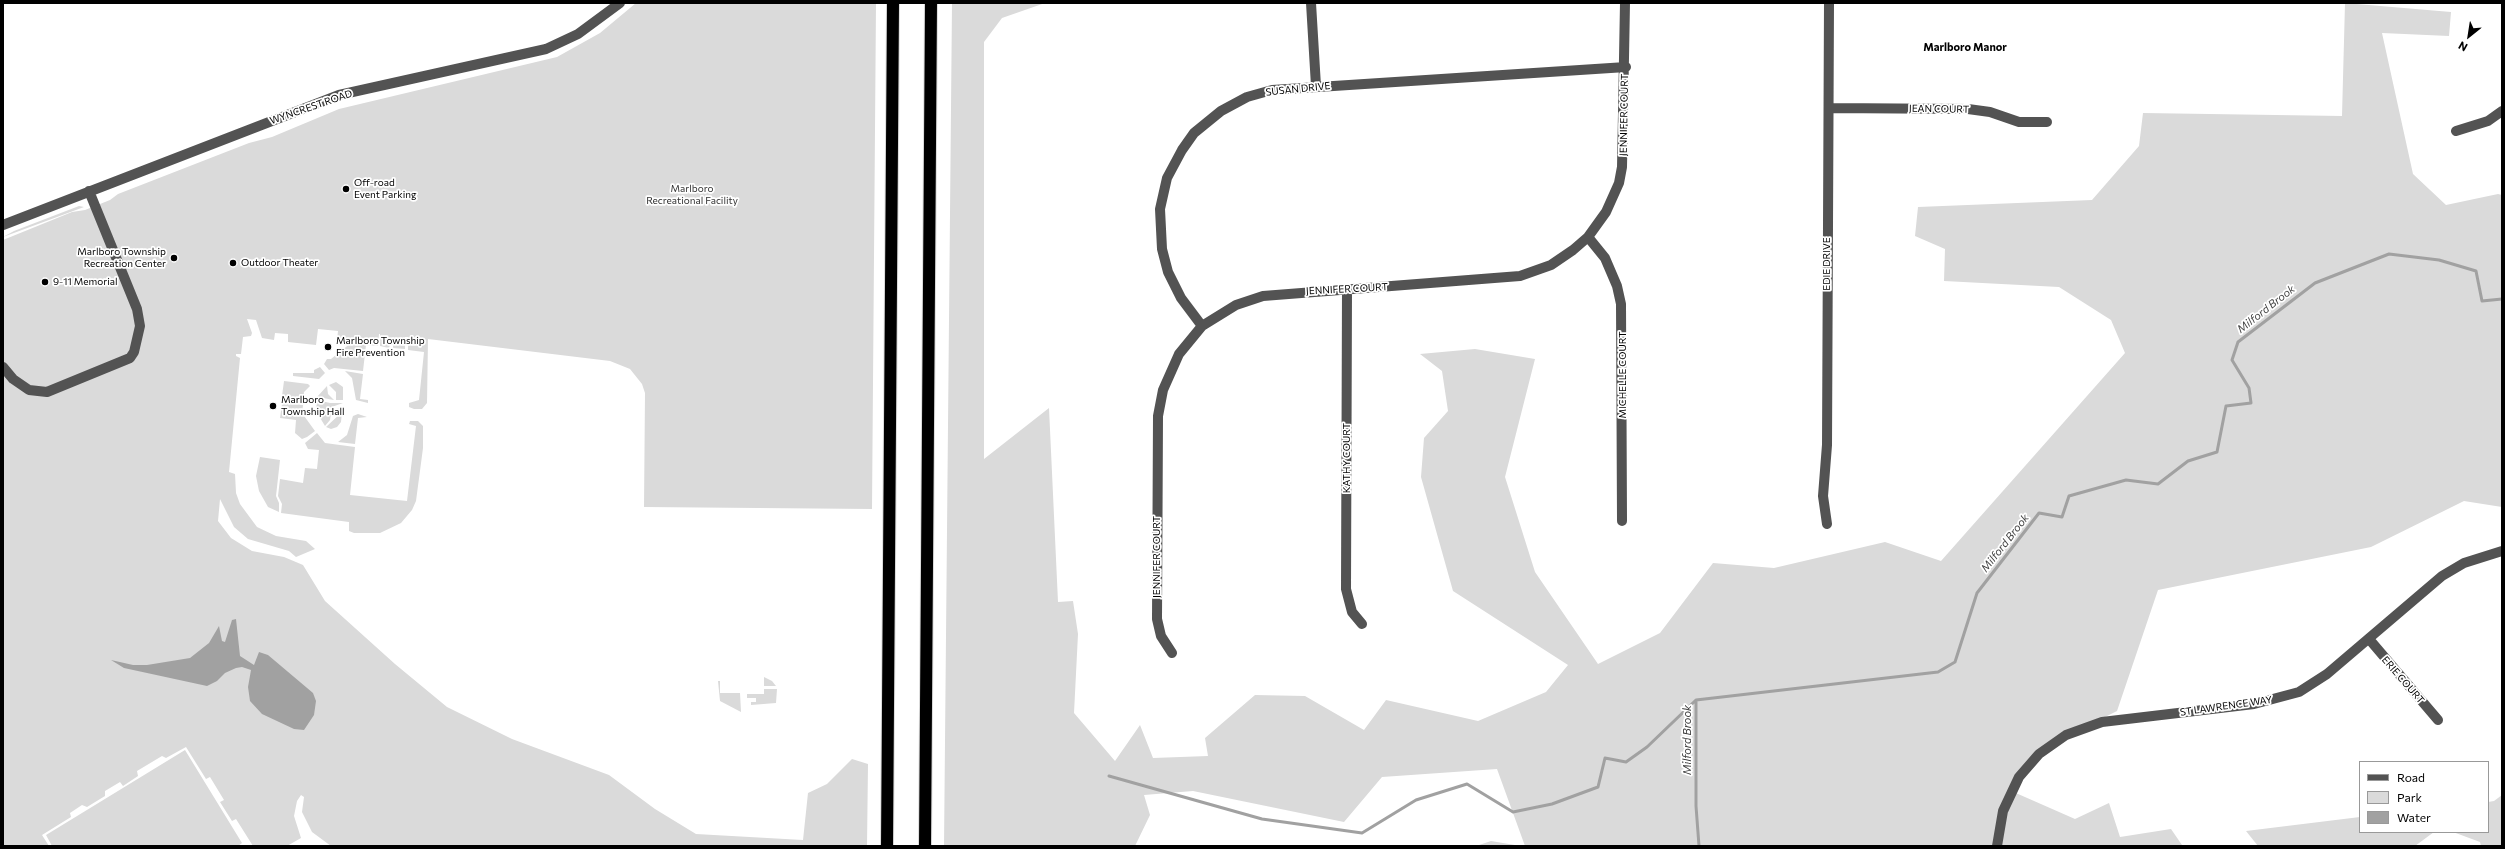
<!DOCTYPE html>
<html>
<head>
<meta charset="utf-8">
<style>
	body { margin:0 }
	#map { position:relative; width:2505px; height:849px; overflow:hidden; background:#fff; font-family:Commissioner,sans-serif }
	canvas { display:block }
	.frame { position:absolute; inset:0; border:4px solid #000; pointer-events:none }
	.legend { position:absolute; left:2359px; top:761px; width:130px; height:72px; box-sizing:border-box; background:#fff; border:1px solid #999; margin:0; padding:5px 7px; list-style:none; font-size:12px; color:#000 }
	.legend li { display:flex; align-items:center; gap:8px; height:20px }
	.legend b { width:20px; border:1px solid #999 }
	.north { position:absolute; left:2449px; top:16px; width:40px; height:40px; -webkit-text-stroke:3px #fff; paint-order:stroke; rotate:210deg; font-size:11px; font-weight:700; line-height:16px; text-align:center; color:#000 }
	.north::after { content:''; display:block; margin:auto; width:14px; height:18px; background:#000; clip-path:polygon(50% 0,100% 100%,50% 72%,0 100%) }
</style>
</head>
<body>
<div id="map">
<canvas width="2505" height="849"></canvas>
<div class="frame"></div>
<ul class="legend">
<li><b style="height:5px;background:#535353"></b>Road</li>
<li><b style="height:11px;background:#dadada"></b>Park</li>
<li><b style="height:11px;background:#a1a1a1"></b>Water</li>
</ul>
<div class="north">N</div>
</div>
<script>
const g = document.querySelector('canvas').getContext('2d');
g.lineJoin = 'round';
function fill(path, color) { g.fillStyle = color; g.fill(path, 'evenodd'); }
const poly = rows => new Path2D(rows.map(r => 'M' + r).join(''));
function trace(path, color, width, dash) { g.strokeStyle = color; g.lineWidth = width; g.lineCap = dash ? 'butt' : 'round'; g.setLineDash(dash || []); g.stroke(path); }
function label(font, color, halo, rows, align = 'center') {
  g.font = font + ' Commissioner,sans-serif'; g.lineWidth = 3.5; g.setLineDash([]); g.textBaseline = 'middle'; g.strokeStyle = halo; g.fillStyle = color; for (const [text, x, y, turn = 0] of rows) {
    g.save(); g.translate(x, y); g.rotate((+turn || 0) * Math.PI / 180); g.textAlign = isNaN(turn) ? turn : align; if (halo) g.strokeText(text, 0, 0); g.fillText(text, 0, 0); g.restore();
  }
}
fill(poly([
	[636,3,876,3,872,509,644,507,645,393,642,384,630,369,610,361,428,339,427,403,422,409,414,409,409,407,409,403,419,400,424,352,408,350,408,337,405,337,405,349,393,348,393,345,390,345,389,348,380,346,380,334,379,334,378,346,366,345,363,371,334,368,329,370,324,364,327,359,331,359,351,343,337,341,338,331,318,329,316,345,288,342,288,334,275,333,274,340,262,338,256,320,247,319,252,333,251,336,243,337,241,354,236,354,236,356,240,358,229,472,235,474,236,493,240,504,257,527,276,536,306,541,315,549,296,557,289,551,248,539,234,527,220,499,218,521,231,538,252,551,284,557,303,565,325,601,395,664,447,707,512,739,609,775,655,809,696,834,803,840,808,793,827,784,852,759,868,764,867,846,331,846,312,832,302,812,304,797,301,795,297,801,294,816,301,838,287,846,253,846,236,819,232,821,220,802,224,800,210,777,206,779,186,747,166,758,162,756,137,771,138,776,123,786,120,782,105,791,105,796,87,807,82,805,70,813,71,817,42,835,49,846,3,846,3,240,72,212,85,210,110,200,118,194,249,143,272,137,339,109,557,57,600,33],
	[952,3,1045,3,1002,18,984,42,984,459,1049,408,1058,602,1073,601,1078,634,1074,713,1115,761,1140,725,1153,758,1208,756,1205,738,1255,695,1305,696,1364,730,1386,700,1478,721,1546,692,1568,665,1453,591,1421,477,1424,438,1448,411,1442,371,1420,354,1475,349,1535,359,1505,477,1535,572,1598,664,1660,633,1713,563,1774,568,1885,542,1941,561,2125,353,2111,320,2059,287,1944,281,1945,249,1915,236,1918,207,2092,200,2139,146,2143,113,2342,116,2345,3,2451,12,2449,36,2382,33,2413,174,2446,205,2498,194,2502,195,2502,507,2464,501,2371,547,2158,590,2117,711,2037,751,2009,790,2075,819,2109,803,2120,837,2171,829,2182,845,2178,846,1525,846,1497,769,1382,777,1344,822,1193,791,1144,795,1150,815,1135,846,944,846],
	[79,206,84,207,3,237,14,231],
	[320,367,325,373,319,379,293,376,293,373,314,373,314,370],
	[345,371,363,374,360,399,368,400,368,403,356,400,352,378],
	[284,381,308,384,310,386,304,392,303,400,287,398,282,396],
	[336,382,343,387,343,400,336,400,336,392,329,385],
	[327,386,328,394,334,400,317,397],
	[317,400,330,403,343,403,326,409,328,413,339,408,343,408,342,409,331,414,330,420,325,426,316,411],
	[287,403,303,405,302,413,315,431,307,437,302,439,295,433,296,420,280,418,282,404],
	[342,412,341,422,337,427,331,429,326,427],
	[358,414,367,417,358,418,355,444,338,442,347,435,353,416],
	[410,421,418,421,423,426,423,448,416,501,412,510,401,523,380,533,354,533,349,531,349,522,281,513,282,504,278,496,280,479,303,483,305,468,317,469,319,450,308,449,305,443,317,433,325,443,355,447,350,495,407,501,416,426,409,424],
	[260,457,280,460,276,496,279,503,279,512,268,507,259,491,256,476],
	[764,677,772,681,776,686,764,686],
	[718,681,720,681,720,693,740,693,741,712,720,701],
	[764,689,777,689,776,703,751,705,751,702,756,702,756,698,747,698,747,694,764,694],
	[185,750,242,843,238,846,52,846,46,835],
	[2502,795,2502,846,2481,846,2480,842,2453,832,2488,832,2488,802,2494,801],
	[2360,817,2360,832,2434,832,2415,846,2258,846,2246,831],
	[1491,841,1521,846,1476,846]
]), '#dadada');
fill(poly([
	[236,619,240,656,254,665,259,652,268,655,313,693,316,701,314,715,304,730,294,729,262,714,250,701,248,687,251,670,242,667,236,668,225,673,217,681,207,686,124,668,111,660,133,665,147,665,190,658,209,643,219,626,222,641,225,642,232,620]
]), '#a1a1a1');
trace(poly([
	[1109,776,1262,819,1362,833,1416,800,1467,784,1513,812,1552,804,1598,787,1605,758,1626,762,1647,747,1696,700],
	[1699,846,1696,806,1696,700,1938,672,1955,662,1977,593,2039,513,2062,517,2069,496,2126,480,2158,484,2188,461,2217,452,2226,406,2251,403,2249,388,2232,360,2238,342,2315,283,2389,254,2439,260,2476,271,2482,301,2502,299]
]), '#a1a1a1', 3);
const highway = poly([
	[887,846,893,3],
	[925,846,931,3]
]);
trace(highway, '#dbdbdb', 14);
trace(poly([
	[1311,3,1316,86],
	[1829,108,1968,109,1990,112,2019,122,2047,122],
	[2456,131,2488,121,2502,111],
	[3,225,339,95,546,49,578,34,620,3],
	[1588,237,1605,258,1617,286,1621,304,1622,521],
	[1347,289,1346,589,1352,612,1362,624],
	[1202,326,1181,298,1168,272,1162,249,1160,209,1167,178,1182,150,1194,133,1221,111,1247,97,1272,90,1626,67],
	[3,367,13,379,29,390,47,392,130,358,134,352,140,326,137,309,89,191],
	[1827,524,1823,496,1827,445,1829,3],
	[2369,639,2438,720],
	[1172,653,1161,636,1157,619,1158,416,1163,390,1179,354,1202,326,1236,305,1263,296,1520,276,1551,265,1573,250,1588,237,1606,212,1619,183,1622,167,1625,3],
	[1997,846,2003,811,2019,777,2039,754,2066,735,2102,722,2254,704,2299,692,2327,674,2442,576,2464,563,2502,551]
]), '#535353', 10);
trace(highway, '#000', 12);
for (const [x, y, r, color] of [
	[346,189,4,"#000"],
	[174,258,4,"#000"],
	[233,263,4,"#000"],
	[45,282,4,"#000"],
	[328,347,4,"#000"],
	[273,406,4,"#000"]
]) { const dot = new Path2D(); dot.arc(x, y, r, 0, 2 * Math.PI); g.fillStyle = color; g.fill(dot); trace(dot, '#fff', 1.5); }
label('10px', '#000', '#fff', [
	["SUSAN DRIVE",1298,89,-6],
	["WYNCREST ROAD",311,107,-19],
	["JEAN COURT",1939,109,1],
	["JENNIFER COURT",1624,115,-89],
	["EDIE DRIVE",1827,264,-90],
	["JENNIFER COURT",1347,289,-3],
	["MICHELLE COURT",1623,375,-90],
	["KATHY COURT",1347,458,-90],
	["JENNIFER COURT",1157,557,-90],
	["ERIE COURT",2403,680,49],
	["ST LAWRENCE WAY",2226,706,-8]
]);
label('10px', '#000', '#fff', [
	["Off-road",354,183],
	["Event Parking",354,195],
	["Marlboro Township",166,252,"right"],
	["Recreation Center",166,264,"right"],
	["Outdoor Theater",241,263],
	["9-11 Memorial",53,282],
	["Marlboro Township",336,341],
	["Fire Prevention",336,353],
	["Marlboro",281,400],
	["Township Hall",281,412]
], 'left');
label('10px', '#313131', '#fff', [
	["Marlboro",692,189],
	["Recreational Facility",692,201]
]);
label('bold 11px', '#000', '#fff', [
	["Marlboro Manor",1965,47]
]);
label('italic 11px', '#424242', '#fff', [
	["Milford Brook",2266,309,-38],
	["Milford Brook",2005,543,-52],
	["Milford Brook",1687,740,-90]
]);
</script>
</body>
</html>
